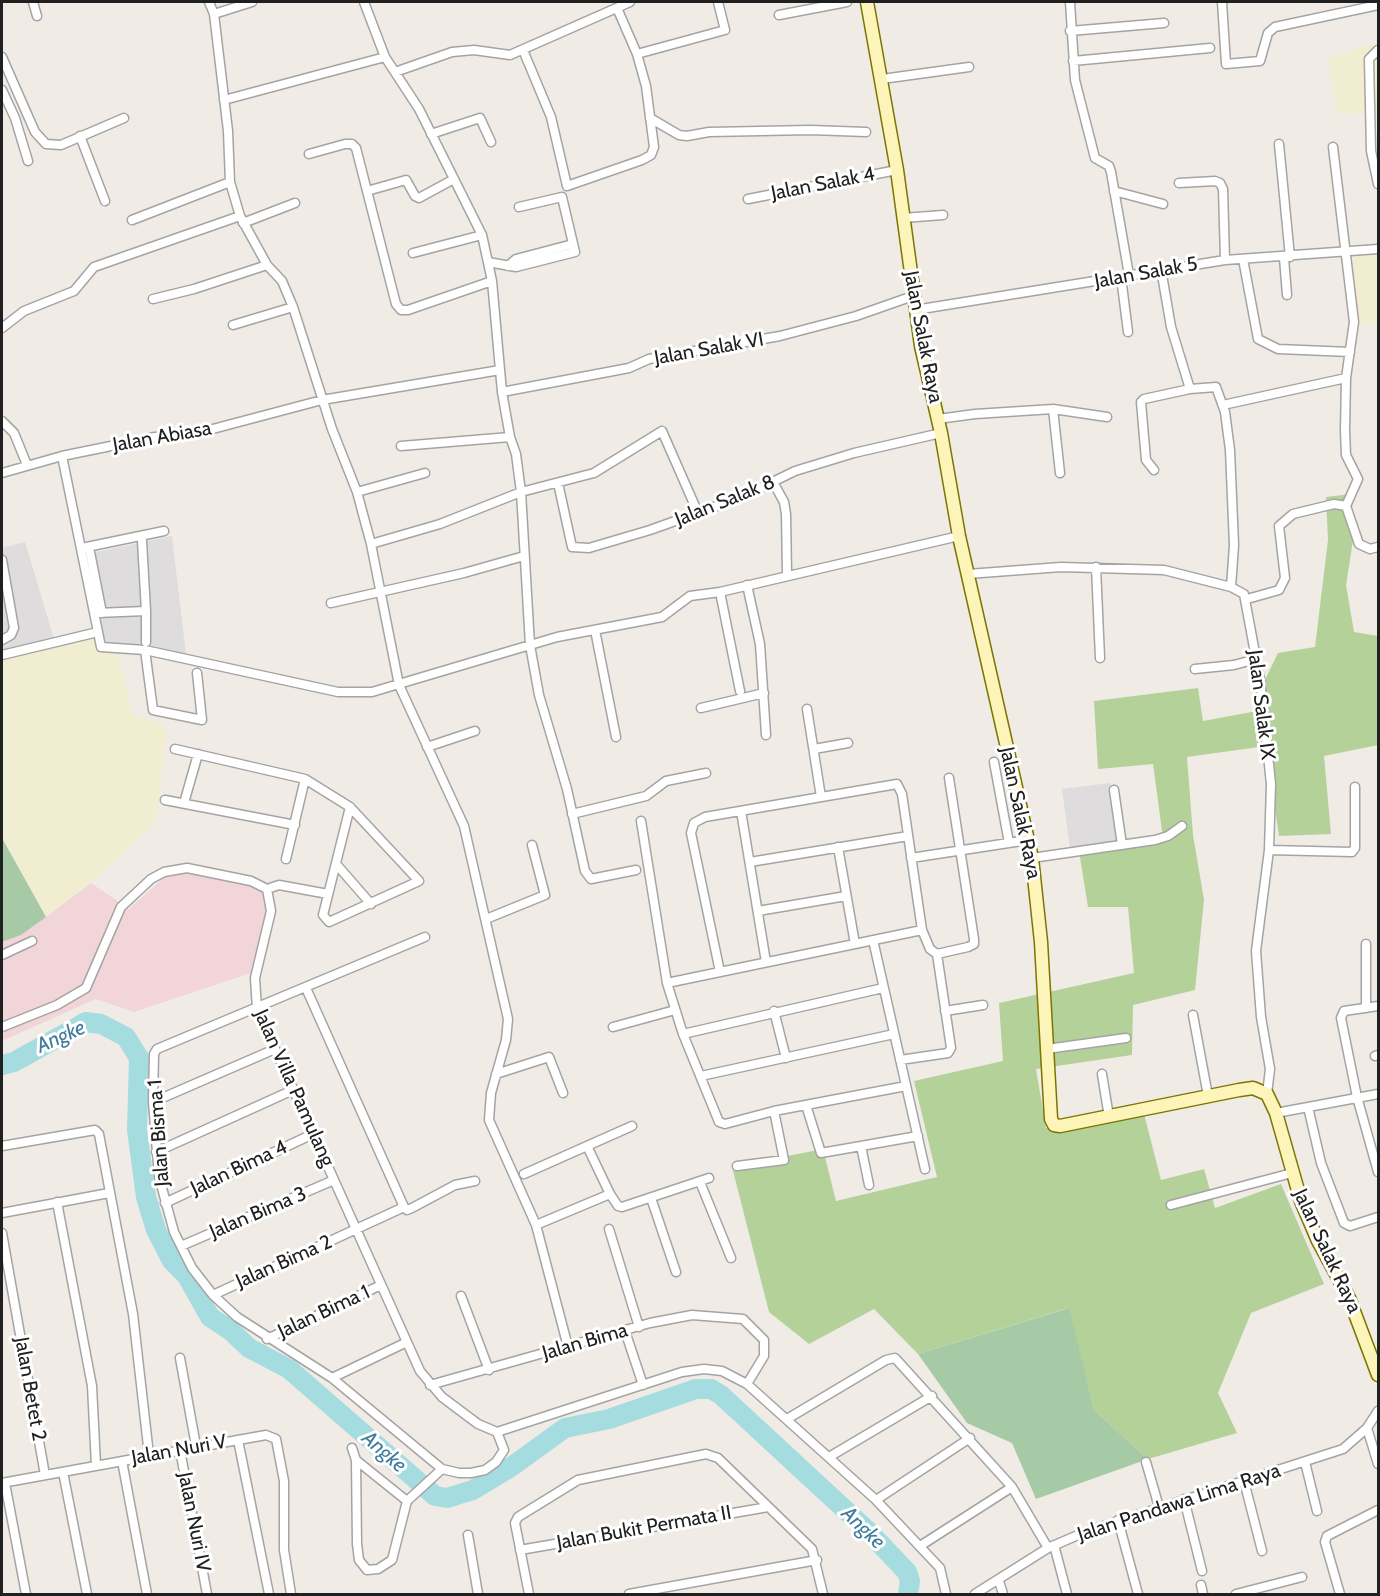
<!DOCTYPE html>
<html>
<head>
<meta charset="utf-8">
<style>
	body { margin:0 }
	#map { position:relative; width:1380px; height:1596px; overflow:hidden; background:#f1ebe6; font-family:Cabin,sans-serif }
	canvas { display:block }
	.frame { position:absolute; inset:0; border:3px solid #202020; pointer-events:none }
</style>
</head>
<body>
<div id="map">
<canvas width="1380" height="1596"></canvas>
<div class="frame"></div>
</div>
<script>
const g = document.querySelector('canvas').getContext('2d');
g.lineJoin = 'round';
function fill(path, color) { g.fillStyle = color; g.fill(path, 'evenodd'); }
const poly = rows => new Path2D(rows.map(r => 'M' + r).join(''));
function trace(path, color, width, dash) { g.strokeStyle = color; g.lineWidth = width; g.lineCap = dash ? 'butt' : 'round'; g.setLineDash(dash || []); g.stroke(path); }
function label(font, color, halo, rows, align = 'center') {
  g.font = font + ' Cabin,sans-serif'; g.lineWidth = 6; g.setLineDash([]); g.textBaseline = 'middle'; g.strokeStyle = halo; g.fillStyle = color; for (const [text, x, y, turn = 0] of rows) {
    g.save(); g.translate(x, y); g.rotate((+turn || 0) * Math.PI / 180); g.textAlign = isNaN(turn) ? turn : align; if (halo) g.strokeText(text, 0, 0); g.fillText(text, 0, 0); g.restore();
  }
}
fill(poly([
	[172,536,186,654,150,645,105,642,87,554],
	[25,542,54,639,2,651,2,548],
	[1110,783,1117,842,1070,849,1062,789]
]), '#dedcdd');
fill(poly([
	[179,864,254,879,270,908,254,972,134,1012,96,999,2,1041,2,942,21,935,91,883,129,909]
]), '#f2d5d8');
fill(poly([
	[1378,42,1378,114,1336,113,1328,58],
	[1378,246,1378,325,1357,321,1352,248],
	[96,636,99,650,119,656,132,714,167,726,156,822,91,883,46,917,2,838,2,658]
]), '#f0edd1');
fill(poly([
	[1351,494,1354,534,1346,585,1354,632,1378,636,1378,745,1324,756,1331,834,1279,836,1266,746,1187,757,1193,835,1204,900,1195,990,1133,1005,1132,1055,1036,1069,1046,1128,1143,1110,1161,1180,1204,1169,1215,1208,1281,1184,1324,1284,1251,1313,1218,1393,1237,1433,1148,1459,1094,1410,1068,1308,918,1354,874,1309,809,1344,769,1312,732,1167,823,1149,836,1201,937,1177,914,1081,1003,1061,999,1003,1134,973,1128,907,1088,907,1079,851,1163,838,1153,764,1098,769,1094,701,1198,688,1203,721,1268,709,1263,684,1278,653,1315,647,1328,540,1326,497]
]), '#b3d199');
fill(poly([
	[2,838,46,917,21,935,2,942],
	[1069,1308,1094,1410,1148,1459,1036,1499,1012,1443,967,1423,918,1354]
]), '#a6caa6');
trace(poly([
	[2,1065,14,1062,86,1022,101,1024,126,1037,139,1058,137,1130,146,1197,156,1230,172,1261,187,1276,210,1317,230,1330,249,1348,289,1369,435,1496,447,1498,473,1490,511,1467,565,1428,609,1419,696,1389,711,1389,721,1395,868,1531,907,1572,910,1581,908,1594]
]), '#a5dcdf', 20);
const street = poly([
	[33,2,37,16],
	[209,2,214,14],
	[252,2,214,14,228,131,230,182,240,216,267,265,282,281,293,307,332,429,357,492,371,544,399,685,464,826,508,1019,506,1040,491,1093,489,1120,536,1225,568,1347],
	[364,2,385,57,419,109,482,235,492,281,502,392,510,437,516,454,521,492,530,645,539,695,567,789,585,871,591,879,636,870],
	[1070,2,1075,80,1095,158,1109,166,1111,172,1129,275],
	[1222,2,1226,64,1260,61,1268,33,1275,27,1378,5],
	[779,15,847,2],
	[1070,31,1164,23],
	[523,50,551,117,567,186,642,160,651,155,654,147,646,86,637,54,617,8],
	[1378,50,1369,59,1371,151,1378,184],
	[637,54,725,30,718,2],
	[2,57,35,132,46,144,61,145,124,118],
	[1073,61,1210,48],
	[395,72,452,52,474,50,510,55,630,2],
	[882,79,969,67],
	[2,90,15,118,28,161],
	[224,100,385,57],
	[650,118,679,135,687,136,709,132,811,130,866,132],
	[431,134,480,118,491,142],
	[80,136,105,201],
	[1279,144,1290,257],
	[1333,147,1354,322,1346,378,1345,430,1346,455,1358,479,1346,506],
	[309,154,345,144,352,144,356,148,396,304,401,310,408,310,492,281],
	[1179,183,1215,181,1220,183,1223,189,1225,260],
	[367,191,406,180,415,196,419,198,454,179],
	[1114,191,1163,204],
	[748,199,897,170],
	[903,218,943,215],
	[132,220,230,182],
	[243,223,295,203],
	[413,253,482,235],
	[1284,258,1287,295],
	[1243,259,1258,339,1278,349,1350,352],
	[488,262,516,267,575,252,562,197,519,207],
	[508,266,516,259,573,244],
	[1161,269,1171,327,1190,389],
	[1121,277,1128,332],
	[153,299,194,289,267,265],
	[915,310,1225,260,1378,249],
	[233,325,293,307],
	[2,328,24,311,74,291,94,267,240,216],
	[502,392,629,368,649,359,780,336,856,316,913,296],
	[1223,405,1346,378],
	[1053,409,1060,473],
	[938,419,975,414,1053,409,1107,417],
	[2,421,14,433,27,465],
	[401,446,510,437],
	[1154,470,1146,460,1141,402,1144,399,1190,389,1216,387,1225,412,1230,450,1234,545,1231,587],
	[2,473,62,456,155,437,190,435,322,400,500,370],
	[773,482,784,502,786,514,787,574],
	[558,483,572,547,589,548,650,530,742,497,795,471,854,453,941,433],
	[357,492,425,473],
	[371,544,440,524,521,492,594,473,662,431,698,513],
	[82,548,164,531],
	[90,552,102,613],
	[2,560,14,628,11,635,2,640],
	[1096,567,1100,658],
	[968,574,1061,567,1164,570,1231,587,1244,594,1260,680,1271,784,1269,850,1256,951,1261,1017,1270,1069,1267,1094],
	[747,585,760,644,766,735],
	[720,592,740,691],
	[1247,599,1279,590,1285,578,1279,526,1293,514,1334,504,1346,506,1359,544,1370,549,1378,547],
	[331,603,464,573,524,556],
	[146,611,146,642],
	[96,613,146,611,142,541],
	[595,630,616,737],
	[98,632,101,647,145,650,338,692,372,692,557,637,662,617,690,596,720,592,959,536],
	[145,650,153,710,202,720,197,673],
	[2,655,98,632,62,456],
	[1195,669,1234,665,1256,659],
	[701,708,764,693],
	[807,709,821,797],
	[427,747,475,731],
	[175,749,305,779,350,807,419,881,329,922,323,915,350,807],
	[814,749,848,743],
	[994,762,1009,843],
	[1114,790,1122,845],
	[165,800,295,825],
	[184,803,198,754],
	[741,811,766,962],
	[572,814,646,796,666,781,706,773],
	[641,821,667,983,683,1034,719,1122,725,1124,774,1111,906,1086],
	[838,847,855,944],
	[1269,850,1352,852,1355,848,1355,787],
	[911,858,1028,840],
	[1032,858,1155,840,1168,836,1182,826],
	[286,859,305,779],
	[750,862,908,836],
	[337,865,371,904],
	[267,889,279,885,328,894],
	[758,911,846,896],
	[486,919,545,895,532,845],
	[425,937,157,1049,154,1054,153,1102,159,1177,174,1232,192,1268,213,1295,237,1317,332,1378,442,1469,459,1473,471,1473,485,1470,496,1462,504,1450,497,1432],
	[873,940,925,1169],
	[1366,944,1366,1008],
	[937,954,968,947,974,944,974,939,949,778],
	[2,955,32,941],
	[720,972,691,833,694,823,705,817,897,784,902,794,922,930,930,949,937,954,951,1048,948,1053,900,1060],
	[667,983,922,930],
	[1378,1006,1344,1011,1341,1018,1357,1097,1378,1172],
	[774,1011,786,1058],
	[945,1011,983,1005],
	[1193,1015,1208,1096],
	[2,1027,57,1005,86,988,121,907,151,879,164,872,187,868,251,881,267,889,271,911,255,978,257,1009,420,1371,442,1397,478,1424,497,1432],
	[613,1027,675,1010],
	[683,1034,883,988],
	[1047,1049,1126,1038],
	[1375,1056,1378,1055],
	[496,1074,549,1057,563,1093],
	[1102,1074,1109,1117],
	[701,1076,894,1034],
	[153,1102,275,1049],
	[806,1105,821,1153,918,1136],
	[1308,1107,1321,1163,1344,1223,1350,1226,1378,1217],
	[1276,1113,1378,1094],
	[2,1146,95,1130,99,1134,133,1314,149,1455],
	[587,1146,610,1194],
	[861,1146,869,1185],
	[156,1152,293,1090],
	[737,1166,784,1160,774,1111],
	[524,1174,632,1126],
	[700,1182,731,1258],
	[651,1198,676,1272],
	[57,1202,92,1386,96,1465],
	[165,1203,313,1134],
	[1171,1205,1292,1173],
	[404,1207,407,1210,412,1208,455,1185,475,1181],
	[2,1213,109,1193],
	[536,1225,610,1194,618,1206,622,1207,709,1178],
	[609,1229,639,1327],
	[2,1233,45,1475],
	[181,1246,334,1180],
	[213,1295,404,1207,306,988],
	[461,1296,489,1370],
	[625,1331,643,1385],
	[267,1339,381,1285],
	[180,1358,196,1446],
	[332,1378,407,1342],
	[430,1385,650,1323,692,1315,743,1319,764,1340,764,1356,747,1384],
	[787,1419,886,1360,895,1358,1012,1487,1048,1548],
	[1367,1428,1378,1464],
	[497,1432,682,1372,704,1369,722,1371,747,1384,876,1500,940,1568,946,1594],
	[238,1440,266,1435,276,1439,284,1481,284,1550,291,1594],
	[352,1448,356,1460,357,1544,359,1560,367,1570,378,1569,392,1560,407,1501,442,1469],
	[180,1450,207,1594],
	[829,1457,932,1396],
	[356,1460,407,1501],
	[122,1461,147,1594],
	[1146,1462,1159,1507],
	[1305,1462,1317,1511],
	[63,1472,87,1594],
	[1244,1481,1262,1551],
	[2,1483,238,1440,269,1594],
	[5,1483,26,1594],
	[1184,1499,1202,1571],
	[876,1500,970,1438],
	[1118,1520,1138,1594],
	[468,1535,478,1594],
	[1054,1545,1067,1594],
	[920,1546,1012,1487],
	[520,1550,768,1507],
	[999,1581,1003,1594],
	[1201,1585,1203,1594],
	[529,1594,515,1523,518,1517,578,1480,706,1454,718,1458,812,1549,823,1594],
	[629,1594,817,1560],
	[975,1594,1048,1548,1085,1532,1343,1449,1367,1428,1378,1411],
	[1236,1594,1302,1577],
	[1340,1594,1325,1542,1327,1536,1378,1510]
]);
const secondary = poly([
	[867,2,897,170,921,346,941,433,959,536,1032,858,1041,942,1051,1119,1054,1125,1060,1126,1239,1090,1253,1088,1267,1094,1276,1113,1301,1201,1318,1241,1349,1298,1378,1375]
]);
trace(street, '#a4a4a4', 11);
trace(secondary, '#7c7501', 15);
trace(street, '#fff', 8);
trace(secondary, '#fcf4b9', 12);
label('20px', '#202020', '#fff', [
	["Jalan Salak 4",823,184,-11],
	["Jalan Salak 5",1146,273,-10],
	["Jalan Salak Raya",923,337,79],
	["Jalan Salak VI",709,349,-10],
	["Jalan Abiasa",162,437,-10],
	["Jalan Salak 8",725,501,-22],
	["Jalan Salak IX",1261,705,83],
	["Jalan Salak Raya",1020,813,78],
	["Jalan Villa Pamulang",294,1088,66],
	["Jalan Bisma 1",159,1133,-94],
	["Jalan Bima 4",239,1168,-25],
	["Jalan Bima 3",258,1213,-23],
	["Jalan Salak Raya",1327,1251,65],
	["Jalan Bima 2",284,1262,-24],
	["Jalan Bima 1",324,1312,-25],
	["Jalan Bima",585,1342,-16],
	["Jalan Betet 2",30,1389,80],
	["Jalan Nuri V",179,1450,-10],
	["Jalan Pandawa Lima Raya",1179,1503,-18],
	["Jalan Nuri IV",194,1522,79],
	["Jalan Bukit Permata II",644,1528,-10]
]);
label('italic 21px', '#407c9b', '#fff', [
	["Angke",61,1037,-24],
	["Angke",384,1452,41],
	["Angke",863,1528,44]
]);
</script>
</body>
</html>
